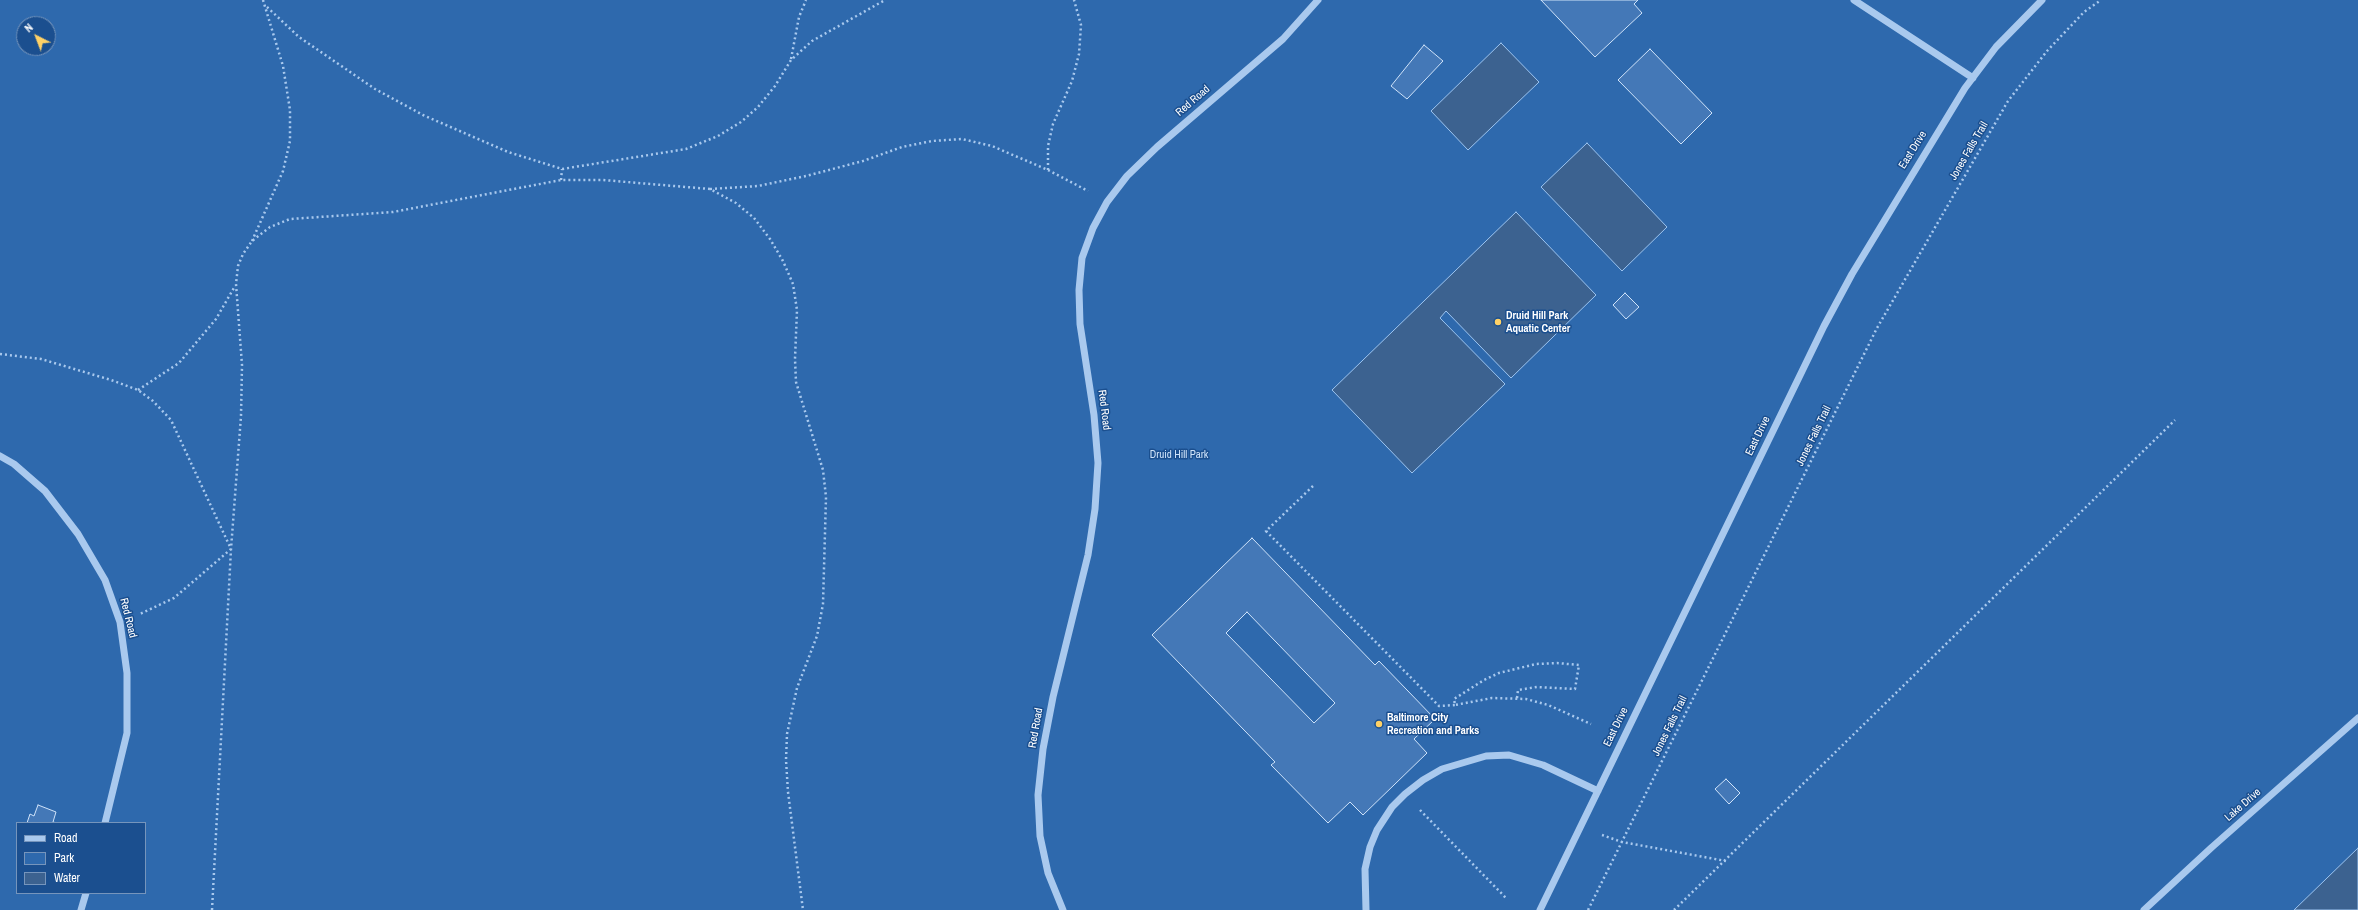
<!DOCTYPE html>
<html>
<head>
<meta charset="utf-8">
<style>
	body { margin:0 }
	#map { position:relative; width:2358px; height:910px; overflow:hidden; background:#1b4f8f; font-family:"Archivo Narrow",sans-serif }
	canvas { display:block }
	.legend { position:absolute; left:16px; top:822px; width:130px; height:72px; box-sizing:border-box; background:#1b4f8f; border:1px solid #7695bc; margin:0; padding:5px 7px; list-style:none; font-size:12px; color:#fff }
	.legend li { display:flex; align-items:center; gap:8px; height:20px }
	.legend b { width:20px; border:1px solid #7695bc }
	.north { position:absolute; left:16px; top:16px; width:40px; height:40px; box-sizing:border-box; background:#1b4f8f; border:1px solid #7695bc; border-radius:50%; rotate:318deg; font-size:11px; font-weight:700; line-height:16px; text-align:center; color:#fff }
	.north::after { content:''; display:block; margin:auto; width:14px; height:18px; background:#ffd166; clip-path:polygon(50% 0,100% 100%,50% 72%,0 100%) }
</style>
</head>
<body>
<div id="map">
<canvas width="2358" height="910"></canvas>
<ul class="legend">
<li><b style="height:5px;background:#a9c9ee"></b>Road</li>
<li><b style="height:11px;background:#2e69ad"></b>Park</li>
<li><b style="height:11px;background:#3c6290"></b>Water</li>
</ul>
<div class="north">N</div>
</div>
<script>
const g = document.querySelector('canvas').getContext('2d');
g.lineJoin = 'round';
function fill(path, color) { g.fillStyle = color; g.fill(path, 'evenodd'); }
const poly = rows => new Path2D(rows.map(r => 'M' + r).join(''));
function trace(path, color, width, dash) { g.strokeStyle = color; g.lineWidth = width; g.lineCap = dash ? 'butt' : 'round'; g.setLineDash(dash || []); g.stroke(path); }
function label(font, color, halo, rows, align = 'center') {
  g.font = font + ' "Archivo Narrow",sans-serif'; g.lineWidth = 3; g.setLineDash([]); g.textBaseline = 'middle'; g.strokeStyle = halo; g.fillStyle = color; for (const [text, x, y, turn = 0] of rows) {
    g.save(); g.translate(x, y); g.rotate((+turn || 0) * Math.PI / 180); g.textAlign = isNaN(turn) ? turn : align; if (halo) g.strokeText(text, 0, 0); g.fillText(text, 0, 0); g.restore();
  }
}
fill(poly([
	[0,0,2358,0,2358,910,0,910],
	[24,24,48,24,48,48,24,48],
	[17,823,145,823,145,893,17,893]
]), '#2e69ad');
const water = poly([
	[1501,43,1539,82,1468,150,1431,111,1501,43],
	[1587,143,1667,227,1622,271,1541,187,1587,143],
	[1516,212,1596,295,1511,378,1446,311,1440,318,1505,384,1412,473,1332,390,1516,212],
	[2358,848,2358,910,2294,910,2358,848]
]);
fill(water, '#3c6290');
trace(water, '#9cc4f0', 1);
const building = poly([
	[1541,0,1638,0,1634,4,1642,13,1595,57,1541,0],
	[1424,45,1443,61,1407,99,1391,86,1424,45],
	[1650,49,1712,113,1681,144,1618,80,1650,49],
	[1625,293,1639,307,1626,319,1613,305,1625,293],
	[1252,538,1375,665,1379,661,1435,719,1414,739,1427,753,1363,815,1350,802,1328,823,1271,765,1275,762,1152,635,1252,538],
	[1247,612,1335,703,1314,723,1226,633,1247,612],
	[1726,779,1740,793,1729,804,1715,789,1726,779],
	[38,805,56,812,53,822,57,823,27,823,30,814,34,816,38,805]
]);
fill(building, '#4478b7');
trace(building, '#cfe3fa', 1);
trace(poly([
	[267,7,299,37,375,89,423,115,508,152,562,169,686,149,718,136,741,122,758,107,775,86,791,60,812,41,885,0],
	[791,59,799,17,806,0],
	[1048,170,1048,146,1053,124,1072,81,1079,54,1081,25,1074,0],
	[561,180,562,169],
	[710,189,758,186,806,176,863,161,902,147,932,141,962,139,992,146,1048,170,1088,191],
	[252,241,283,171,290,141,290,110,283,66,263,0],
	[0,354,41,359,111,380,138,390,153,401,171,420,231,549,174,598,140,614],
	[138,390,179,363,216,319,235,286],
	[1313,486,1266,531,1439,706,1455,705],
	[1517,698,1518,690,1537,687,1575,689,1579,665,1557,663,1536,664,1499,673,1484,680,1454,699,1455,705,1492,698,1526,699,1548,705,1591,724],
	[1420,810,1506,898],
	[1602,835,1622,842,1726,861],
	[212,910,231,549,241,416,242,365,236,284,238,266,243,254,252,241,270,227,290,219,393,212,561,180,603,180,710,189,736,203,754,218,770,239,783,261,793,284,797,310,795,359,796,382,823,470,826,497,823,604,817,636,797,688,787,734,786,760,788,792,803,910],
	[1588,910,1877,328,2008,101,2047,51,2084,12,2101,0],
	[1674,910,2175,420]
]), '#a9c9ee', 2.5, [2, 3]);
trace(poly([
	[1854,0,1973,78],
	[0,456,14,464,45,491,78,534,105,580,120,622,127,673,127,733,105,823],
	[81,910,86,893],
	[1063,910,1048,873,1040,836,1038,795,1043,749,1053,697,1088,555,1095,509,1098,463,1094,415,1080,324,1079,290,1082,258,1093,228,1107,202,1127,176,1157,147,1283,39,1318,0],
	[1366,910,1365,869,1370,847,1377,830,1392,807,1405,794,1423,780,1442,769,1486,756,1509,755,1543,765,1598,791],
	[1540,910,1824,326,1852,274,1965,88,1996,47,2042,0],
	[2144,910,2211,848,2358,718]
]), '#a9c9ee', 7);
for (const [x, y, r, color] of [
	[1498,322,4,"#ffd166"],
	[1379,724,4,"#ffd166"]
]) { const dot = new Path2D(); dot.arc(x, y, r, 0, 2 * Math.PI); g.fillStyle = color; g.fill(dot); trace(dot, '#1b4f8f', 1.5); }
label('11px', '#fff', '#1b4f8f', [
	["Red Road",1193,101,-41],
	["East Drive",1913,150,-58],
	["Jones Falls Trail",1969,151,-60],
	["Red Road",1104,410,83],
	["East Drive",1758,436,-64],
	["Jones Falls Trail",1814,436,-64],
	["Red Road",128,618,76],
	["Jones Falls Trail",1670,726,-64],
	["East Drive",1616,727,-64],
	["Red Road",1036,728,-80],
	["Lake Drive",2243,805,-41]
]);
label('bold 11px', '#fff', '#1b4f8f', [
	["Druid Hill Park",1506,316],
	["Aquatic Center",1506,329],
	["Baltimore City",1387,718],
	["Recreation and Parks",1387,731]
], 'left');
label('11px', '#cfe3fa', '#1b4f8f', [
	["Druid Hill Park",1179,455]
]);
</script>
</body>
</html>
